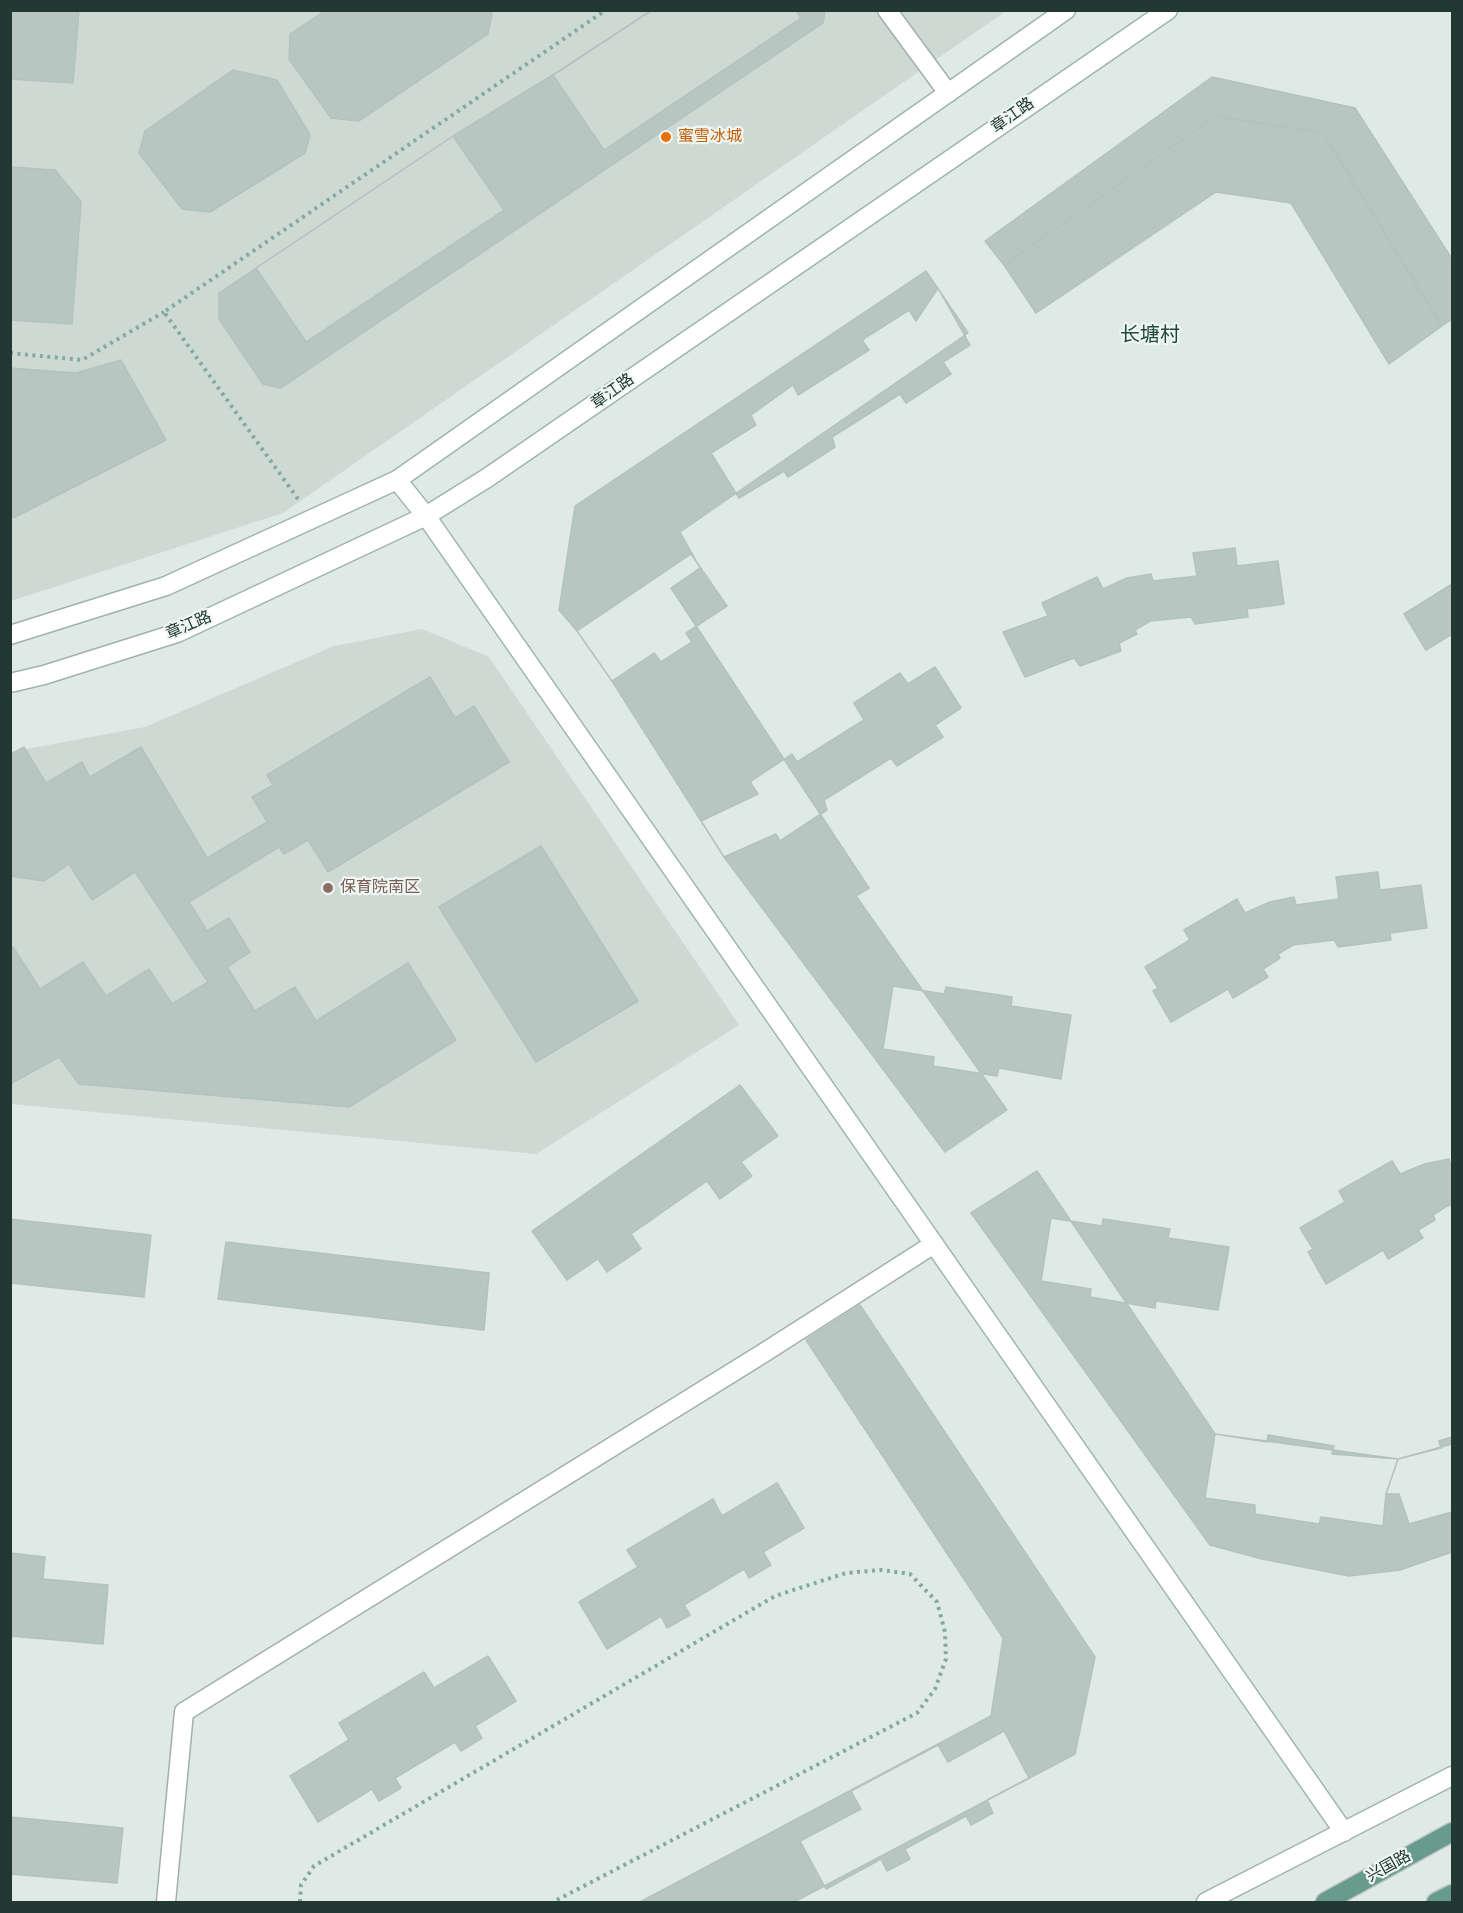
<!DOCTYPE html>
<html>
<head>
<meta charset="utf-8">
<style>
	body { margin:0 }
	#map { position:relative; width:1463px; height:1913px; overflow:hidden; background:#dfe9e5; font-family:"Nunito Sans",sans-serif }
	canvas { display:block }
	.frame { position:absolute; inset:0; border:12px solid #223832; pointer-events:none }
</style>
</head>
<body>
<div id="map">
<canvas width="1463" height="1913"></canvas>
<div class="frame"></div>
</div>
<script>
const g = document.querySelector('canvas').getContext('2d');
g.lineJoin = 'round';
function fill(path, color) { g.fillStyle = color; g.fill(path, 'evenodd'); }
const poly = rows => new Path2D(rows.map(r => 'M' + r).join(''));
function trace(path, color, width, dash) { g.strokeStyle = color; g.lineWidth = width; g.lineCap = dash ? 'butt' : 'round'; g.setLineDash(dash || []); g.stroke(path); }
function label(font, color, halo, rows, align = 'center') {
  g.font = font + ' "Nunito Sans","Noto Sans SC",sans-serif'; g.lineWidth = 4.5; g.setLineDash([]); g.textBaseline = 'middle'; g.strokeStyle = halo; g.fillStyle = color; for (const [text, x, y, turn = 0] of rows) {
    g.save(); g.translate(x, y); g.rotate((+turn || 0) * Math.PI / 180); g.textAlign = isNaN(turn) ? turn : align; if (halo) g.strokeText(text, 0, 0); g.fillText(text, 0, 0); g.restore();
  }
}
fill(poly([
	[10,11,1006,11,283,513,11,601],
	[422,629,489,657,739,1025,536,1154,11,1104,10,752,145,727,334,646]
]), '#ced9d4');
const building = poly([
	[10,10,79,10,73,83,10,79,10,10],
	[326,10,489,10,492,14,488,34,359,121,331,118,289,59,290,34,326,10],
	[652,10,796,10,801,18,604,150,553,75,652,10],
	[652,10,825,10,823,23,281,388,263,384,219,319,219,293,453,136,561,70,652,10],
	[233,70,277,80,310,135,305,153,210,212,182,209,139,153,145,131,233,70],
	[1212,77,1355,108,1452,259,1452,319,1442,326,1323,133,1216,116,1004,265,985,241,1212,77],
	[1216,116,1323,133,1442,326,1389,364,1291,203,1216,192,1036,313,1004,265,1216,116],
	[453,136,504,210,306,342,256,268,453,136],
	[10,167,55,170,81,202,72,324,10,320,10,167],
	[926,271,968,333,680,532,700,568,671,588,869,888,856,896,1007,1110,945,1152,724,857,612,681,577,631,559,610,575,506,926,271],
	[938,288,970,345,943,362,951,374,906,403,900,394,832,437,835,447,788,477,784,471,739,498,711,453,756,425,751,415,793,385,798,395,869,350,862,340,909,310,916,321,938,288],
	[121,360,166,440,15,517,10,517,10,368,76,373,121,360],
	[1235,548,1237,566,1278,561,1284,604,1247,609,1248,617,1195,624,1191,617,1150,621,1135,630,1137,634,1119,643,1121,651,1080,666,1074,658,1025,677,1003,632,1048,616,1042,603,1097,577,1103,589,1127,578,1151,574,1153,581,1197,576,1193,553,1235,548],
	[691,554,727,606,686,633,692,642,661,662,654,653,612,681,577,631,691,554],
	[1452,584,1452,634,1426,650,1404,614,1452,584],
	[935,667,961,708,935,725,943,737,897,766,891,758,824,800,827,810,780,841,776,834,724,857,701,821,758,794,750,782,792,754,797,762,864,720,854,703,900,673,908,684,935,667],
	[430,677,455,718,474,706,509,762,328,872,308,840,284,854,279,847,189,902,207,931,229,918,250,952,227,967,255,1011,295,987,316,1021,408,963,456,1040,349,1107,79,1084,59,1057,10,1084,10,949,13,947,40,989,83,962,106,996,149,969,172,1004,208,982,135,872,92,900,69,864,44,881,10,876,10,755,24,747,46,783,82,762,90,777,141,747,207,858,267,822,252,797,273,785,267,775,430,677],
	[541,846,638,1001,536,1062,439,907,541,846],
	[1378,872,1380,890,1421,885,1427,928,1390,933,1391,940,1338,947,1334,940,1293,945,1278,954,1280,958,1263,969,1268,977,1233,998,1228,989,1171,1022,1153,991,1158,988,1145,967,1190,940,1184,930,1237,899,1245,913,1270,902,1294,897,1296,905,1339,899,1336,877,1378,872],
	[893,986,944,994,946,987,1012,997,1011,1006,1071,1015,1061,1079,999,1068,997,1076,933,1066,934,1057,883,1049,893,986],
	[740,1085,778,1136,741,1162,752,1176,720,1199,707,1181,631,1234,641,1249,607,1272,598,1259,567,1280,532,1231,740,1085],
	[1449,1159,1451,1166,1452,1166,1452,1205,1447,1206,1433,1215,1435,1220,1418,1230,1423,1238,1388,1259,1383,1250,1326,1284,1308,1252,1313,1249,1300,1228,1345,1202,1339,1191,1392,1161,1400,1174,1425,1164,1449,1159],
	[1037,1171,1215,1434,1398,1459,1452,1444,1452,1552,1400,1570,1349,1576,1262,1559,1210,1545,971,1213,1037,1171],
	[1051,1218,1102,1226,1103,1219,1170,1229,1168,1238,1229,1247,1218,1310,1156,1301,1155,1308,1090,1297,1091,1289,1041,1281,1051,1218],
	[10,1219,151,1235,144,1297,10,1283,10,1219],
	[226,1242,489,1273,484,1330,218,1299,226,1242],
	[860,1305,1095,1657,1075,1754,794,1902,640,1902,991,1716,1003,1638,806,1340,860,1305],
	[1215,1434,1267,1442,1268,1435,1334,1446,1332,1454,1398,1459,1386,1494,1383,1526,1321,1517,1319,1524,1255,1514,1255,1505,1205,1498,1215,1434],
	[1452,1437,1452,1512,1409,1524,1399,1494,1386,1494,1398,1459,1441,1448,1439,1441,1452,1437],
	[777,1483,804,1528,763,1552,771,1565,749,1578,744,1569,684,1605,690,1615,667,1628,661,1616,607,1649,579,1602,638,1567,627,1550,713,1499,722,1516,777,1483],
	[11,1553,45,1557,43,1579,108,1585,103,1644,10,1636,11,1553],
	[488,1656,516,1701,475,1726,482,1738,461,1751,455,1742,395,1778,401,1788,379,1801,372,1789,318,1822,290,1776,349,1740,339,1723,424,1672,434,1688,488,1656],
	[1004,1731,1029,1778,987,1800,993,1813,971,1825,966,1816,905,1849,910,1859,887,1871,881,1859,826,1889,800,1841,861,1809,851,1791,938,1745,948,1762,1004,1731],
	[10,1817,123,1828,117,1883,10,1874,10,1817]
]);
fill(building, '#b8c6c1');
trace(building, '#b2c2bc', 1.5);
const lane = poly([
	[887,10,948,93],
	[166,1902,184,1712,762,1354,934,1244]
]);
const secondary = poly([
	[397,480,426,516,1344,1832],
	[10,635,166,586,397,480,1066,10],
	[10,683,44,675,177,633,426,516,487,478,1168,10],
	[1206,1902,1452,1776]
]);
const primary = poly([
	[1325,1902,1452,1832],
	[1436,1902,1452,1894]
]);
trace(lane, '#a3b0ac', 21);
trace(secondary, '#9fb4ad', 21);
trace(primary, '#bdc3c2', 21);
trace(poly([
	[10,353,82,360,164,312],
	[298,499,164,312,606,10],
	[300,1902,301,1885,314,1866,775,1596,846,1573,882,1570,910,1574,937,1602,945,1632,946,1659,935,1689,917,1713,553,1902]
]), '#82aa9e', 4, [3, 4.5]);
trace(lane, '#fff', 18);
trace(secondary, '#fff', 18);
trace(primary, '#679b8e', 18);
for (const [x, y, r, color] of [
	[666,137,6,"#e8710a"],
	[328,888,6,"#8d6e63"]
]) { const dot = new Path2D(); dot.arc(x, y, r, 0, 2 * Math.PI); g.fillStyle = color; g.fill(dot); trace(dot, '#eff6f3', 2); }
label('16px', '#223832', '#eff6f3', [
	["章江路",1013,116,-35],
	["章江路",613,392,-35],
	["章江路",189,626,-23],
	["兴国路",1389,1867,-29]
]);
label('16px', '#c56008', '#eff6f3', [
	["蜜雪冰城",678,137]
], 'left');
label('16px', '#785e54', '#eff6f3', [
	["保育院南区",340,888]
], 'left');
label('20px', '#1f483e', '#eff6f3', [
	["长塘村",1150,336]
]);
</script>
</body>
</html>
